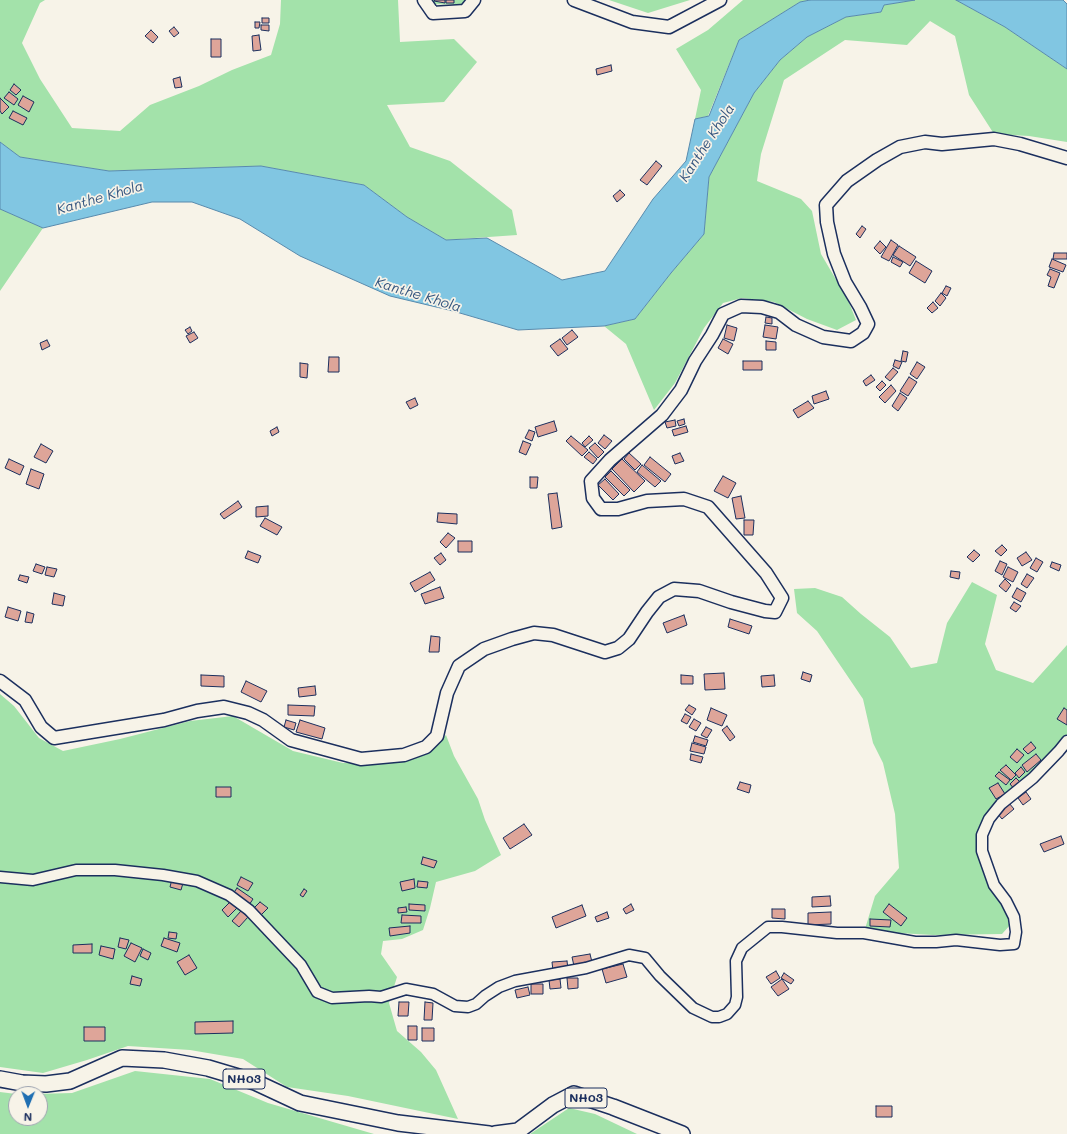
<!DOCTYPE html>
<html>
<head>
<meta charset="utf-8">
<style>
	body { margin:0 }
	#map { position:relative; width:1067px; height:1134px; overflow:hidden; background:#f7f3e8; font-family:Mali,sans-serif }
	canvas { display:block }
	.north { position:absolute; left:8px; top:1086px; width:40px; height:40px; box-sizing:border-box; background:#f7f3e8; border:1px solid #9fa5b1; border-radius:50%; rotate:181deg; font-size:11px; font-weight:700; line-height:16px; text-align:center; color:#1b2f5e }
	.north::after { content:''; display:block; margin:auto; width:14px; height:18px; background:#1f6fb2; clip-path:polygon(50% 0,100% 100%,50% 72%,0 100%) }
</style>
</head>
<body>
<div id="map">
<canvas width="1067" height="1134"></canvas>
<div class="north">N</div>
</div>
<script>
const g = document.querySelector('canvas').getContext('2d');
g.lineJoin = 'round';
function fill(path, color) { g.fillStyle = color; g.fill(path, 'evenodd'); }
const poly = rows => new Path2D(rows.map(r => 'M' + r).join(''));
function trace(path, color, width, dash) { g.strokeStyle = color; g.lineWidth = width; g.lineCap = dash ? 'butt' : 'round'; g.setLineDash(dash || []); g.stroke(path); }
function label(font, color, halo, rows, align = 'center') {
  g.font = font + ' Mali,sans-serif'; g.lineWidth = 3.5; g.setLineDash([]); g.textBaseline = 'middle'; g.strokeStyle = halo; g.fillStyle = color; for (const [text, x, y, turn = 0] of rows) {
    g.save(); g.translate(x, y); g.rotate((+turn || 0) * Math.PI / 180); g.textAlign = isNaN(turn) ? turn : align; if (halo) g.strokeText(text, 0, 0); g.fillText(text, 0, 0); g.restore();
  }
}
fill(poly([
	[0,0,45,0,40,3,22,43,40,79,72,128,120,131,150,105,199,86,232,70,271,55,280,24,281,0,398,0,400,42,454,39,477,62,444,102,387,105,410,147,450,161,512,210,517,235,446,240,407,217,364,185,261,166,109,171,20,157,0,142],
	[431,0,465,0,461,5,432,4],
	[609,0,690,0,648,13],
	[743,0,810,0,800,2,739,40,708,116,695,119,701,90,676,49,708,30],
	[915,0,956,0,1005,27,1067,69,1067,142,1029,136,994,134,969,95,955,36,930,21,907,45,845,40,784,80,761,154,757,181,801,199,812,211,821,254,848,300,856,320,837,330,807,319,774,302,742,298,723,303,704,328,675,383,654,410,626,344,604,326,635,319,671,273,704,234,709,177,754,93,780,60,807,37,846,17,881,12,884,5],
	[0,209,43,228,0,291],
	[972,582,997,595,985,644,996,670,1033,683,1067,645,1067,734,1040,766,992,808,982,822,976,845,983,867,1009,912,1011,924,1002,934,933,935,898,933,865,929,875,896,899,868,895,814,883,763,873,743,863,699,817,631,797,613,794,589,815,588,842,597,861,614,890,637,911,668,937,663,947,623],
	[0,694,14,706,39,738,63,751,120,739,190,721,233,716,293,751,343,763,405,762,429,751,446,735,454,756,478,799,485,820,501,855,475,871,436,882,430,908,423,930,402,939,383,941,381,954,397,977,389,1003,397,1031,421,1052,436,1070,458,1119,348,1096,287,1087,243,1059,190,1050,128,1046,87,1060,43,1073,0,1067],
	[135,1071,210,1079,268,1103,374,1134,0,1134,0,1092,16,1094,16,1118,40,1118,40,1094,34,1094,72,1093],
	[569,1108,595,1114,637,1134,530,1134]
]), '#a3e2aa');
const water = poly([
	[810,0,915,0,884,5,881,12,846,17,807,37,780,60,754,93,709,177,704,234,671,273,635,319,604,326,518,330,453,311,390,296,300,256,240,219,192,202,152,202,43,228,0,209,0,142,20,157,109,171,261,166,364,185,407,217,446,240,487,238,562,280,605,271,653,199,686,161,695,119,709,116,739,40,800,2,810,0],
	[956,0,1063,0,1067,4,1067,69,1005,27,956,0]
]);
fill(water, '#81c6e2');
trace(water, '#588aad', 1);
const building = poly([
	[435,0,445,0,445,3,434,1,435,0],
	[446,0,454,0,454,3,446,3,446,0],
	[262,18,269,18,269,23,262,23,262,18],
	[255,22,260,22,259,28,255,28,255,22],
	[261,25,269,25,269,31,261,30,261,25],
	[174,27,179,33,174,37,169,31,174,27],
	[151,30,158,37,153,43,145,36,151,30],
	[259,35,261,50,253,51,252,36,259,35],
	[211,39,221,39,221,57,211,57,211,39],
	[611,65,612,71,597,75,596,69,611,65],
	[180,77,182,87,175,88,173,79,180,77],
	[14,84,21,90,16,95,10,90,14,84],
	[9,92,18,99,14,105,4,98,9,92],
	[23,96,34,102,29,112,18,105,23,96],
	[0,98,9,107,2,114,0,111,0,98],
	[13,111,27,118,23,125,9,118,13,111],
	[656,161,662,166,647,185,640,180,656,161],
	[620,190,625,195,617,202,613,196,620,190],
	[862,226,866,229,860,238,856,234,862,226],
	[891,240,898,245,889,261,881,257,891,240],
	[880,241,886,247,880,254,874,248,880,241],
	[899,246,916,257,910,266,893,255,899,246],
	[1054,253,1067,253,1067,259,1053,259,1054,253],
	[893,257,903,262,900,267,891,262,893,257],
	[1052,259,1066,265,1063,272,1049,267,1052,259],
	[916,261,932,271,925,283,909,273,916,261],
	[1050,269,1060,273,1054,288,1048,286,1051,277,1047,275,1050,269],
	[946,286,951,288,947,296,942,293,946,286],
	[941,293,946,298,940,306,935,301,941,293],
	[933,302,938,308,932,313,927,308,933,302],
	[766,317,772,318,772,324,765,323,766,317],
	[727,325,737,328,734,341,724,338,727,325],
	[765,325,778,327,776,339,763,337,765,325],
	[190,327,192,331,188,334,185,330,190,327],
	[572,330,578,337,567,345,562,338,572,330],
	[194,332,198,338,190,343,186,336,194,332],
	[560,339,568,349,558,356,550,346,560,339],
	[723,339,733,344,728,354,718,348,723,339],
	[47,340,50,346,42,350,40,343,47,340],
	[766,341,776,342,776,350,766,350,766,341],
	[903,351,908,352,906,362,901,361,903,351],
	[329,357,339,357,339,372,328,372,329,357],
	[895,360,902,362,899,369,893,366,895,360],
	[743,361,762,361,762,370,743,370,743,361],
	[917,362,925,367,917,379,910,374,917,362],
	[300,363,308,364,307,378,300,377,300,363],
	[893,368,898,372,890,381,885,377,893,368],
	[871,375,875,380,866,386,863,381,871,375],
	[909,377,917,382,908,396,900,391,909,377],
	[882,381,886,385,880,391,876,387,882,381],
	[891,385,896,391,885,403,879,397,891,385],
	[826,391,829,399,814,404,812,396,826,391],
	[900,393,907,398,898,411,892,406,900,393],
	[415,398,418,405,410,409,406,402,415,398],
	[808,401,814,408,798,418,793,410,808,401],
	[684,419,685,424,679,426,677,421,684,419],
	[675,420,676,426,667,428,665,422,675,420],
	[554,421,557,431,538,437,535,427,554,421],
	[686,426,688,432,674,436,672,430,686,426],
	[277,427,279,432,272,436,270,431,277,427],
	[529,430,535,432,532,441,525,438,529,430],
	[604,435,612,441,605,449,598,443,604,435],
	[571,436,588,450,582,456,566,441,571,436],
	[589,436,593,440,585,447,582,443,589,436],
	[523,441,531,444,526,455,519,452,523,441],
	[595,443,604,452,598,458,589,448,595,443],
	[41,444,53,451,46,463,34,457,41,444],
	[589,452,597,459,593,464,584,457,589,452],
	[629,453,641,464,635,470,624,459,629,453],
	[680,453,684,461,675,464,672,456,680,453],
	[650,457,671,474,665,482,644,465,650,457],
	[9,459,24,466,20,475,5,468,9,459],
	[622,459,645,481,634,492,612,469,622,459],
	[642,465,661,481,655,487,637,472,642,465],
	[31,469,44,474,39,489,26,484,31,469],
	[611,471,630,490,624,496,605,477,611,471],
	[723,476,736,483,728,498,714,491,723,476],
	[530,477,538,477,537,488,530,488,530,477],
	[605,479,619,494,613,500,598,485,605,479],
	[557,493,562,527,552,529,548,494,557,493],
	[741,496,745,518,736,519,732,498,741,496],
	[238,501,242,507,224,519,220,514,238,501],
	[268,506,268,516,256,517,256,507,268,506],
	[438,513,457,514,457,524,437,522,438,513],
	[265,518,282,527,277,535,260,526,265,518],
	[744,520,754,520,753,535,744,535,744,520],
	[448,533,455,538,446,548,440,542,448,533],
	[458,541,472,541,472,552,458,552,458,541],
	[1002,545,1007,550,1001,556,995,551,1002,545],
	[974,550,980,555,973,562,967,557,974,550],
	[248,551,261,556,258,563,245,558,248,551],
	[1026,552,1032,560,1022,566,1017,558,1026,552],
	[441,553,446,560,440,565,434,558,441,553],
	[1036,558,1043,562,1037,572,1030,568,1036,558],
	[1000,561,1007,564,1002,575,995,571,1000,561],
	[1052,562,1061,565,1059,571,1050,567,1052,562],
	[36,564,45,567,42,574,33,571,36,564],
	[47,567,57,569,54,577,45,575,47,567],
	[1008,567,1018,572,1013,582,1003,577,1008,567],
	[951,571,960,572,959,579,950,577,951,571],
	[430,572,435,580,415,592,410,583,430,572],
	[1027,574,1034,578,1027,588,1021,584,1027,574],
	[20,575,29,577,27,583,18,580,20,575],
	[1005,579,1011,585,1006,592,999,586,1005,579],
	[440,587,444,598,425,604,421,594,440,587],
	[1017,588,1026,593,1021,602,1012,597,1017,588],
	[54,593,65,596,63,606,52,604,54,593],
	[1014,602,1021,606,1016,612,1010,608,1014,602],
	[8,607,21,611,18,621,5,617,8,607],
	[27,612,34,614,32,623,25,622,27,612],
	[684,615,687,625,667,633,663,623,684,615],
	[730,619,752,626,749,634,728,627,730,619],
	[431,636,440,637,439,652,429,652,431,636],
	[803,672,812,675,810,682,801,679,803,672],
	[724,673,725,689,705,690,704,674,724,673],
	[201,675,224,676,224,687,201,686,201,675],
	[681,675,693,676,693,684,681,684,681,675],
	[774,675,775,686,762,687,761,676,774,675],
	[246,681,267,691,261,702,241,692,246,681],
	[315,686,316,695,299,697,298,688,315,686],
	[288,705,315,706,314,716,288,715,288,705],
	[689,705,696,709,692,715,685,710,689,705],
	[711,708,727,715,722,726,707,720,711,708],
	[1064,708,1067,710,1067,725,1057,719,1064,708],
	[685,714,691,717,687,724,681,721,685,714],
	[694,719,701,723,696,731,689,727,694,719],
	[286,720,296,723,294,730,284,727,286,720],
	[300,720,325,728,322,739,296,732,300,720],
	[727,726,735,737,730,741,722,730,727,726],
	[706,727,712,730,707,738,701,735,706,727],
	[695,736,708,740,706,746,693,742,695,736],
	[1031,742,1036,748,1028,754,1023,749,1031,742],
	[692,743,706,747,704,754,690,751,692,743],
	[1017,749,1024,755,1017,763,1010,757,1017,749],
	[691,754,703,757,701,763,690,760,691,754],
	[1036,754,1041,760,1027,772,1022,765,1036,754],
	[1006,765,1016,775,1011,780,1000,770,1006,765],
	[1021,767,1025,772,1019,778,1015,773,1021,767],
	[999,772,1010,780,1006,785,995,776,999,772],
	[1016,778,1021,783,1015,790,1010,784,1016,778],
	[740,782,751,785,749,793,737,789,740,782],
	[998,783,1005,794,996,799,989,788,998,783],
	[216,787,231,787,231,797,216,797,216,787],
	[1026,792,1031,799,1023,805,1018,798,1026,792],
	[1009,803,1014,809,1002,819,997,813,1009,803],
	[524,824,532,835,510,849,503,838,524,824],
	[1061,836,1064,844,1044,852,1040,844,1061,836],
	[423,857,437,861,434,868,421,864,423,857],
	[241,877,253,883,248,891,237,885,241,877],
	[172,879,183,883,181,890,170,887,172,879],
	[414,879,415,888,402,891,400,882,414,879],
	[418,881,428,882,427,888,417,887,418,881],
	[237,888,253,899,249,905,233,894,237,888],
	[304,889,307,891,303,897,300,895,304,889],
	[830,896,831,906,812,907,812,897,830,896],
	[231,901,238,907,228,917,222,910,231,901],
	[260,902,268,908,261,915,254,908,260,902],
	[409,904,425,905,425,911,409,910,409,904],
	[631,904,634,910,626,914,623,909,631,904],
	[889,904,907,918,901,926,883,912,889,904],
	[582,905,586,916,556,928,552,917,582,905],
	[406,907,407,912,398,913,398,908,406,907],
	[772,909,785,909,785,919,772,918,772,909],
	[241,911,248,917,239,927,232,921,241,911],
	[607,912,609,918,597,922,595,917,607,912],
	[831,912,831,924,808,925,808,913,831,912],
	[402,915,421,916,421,923,401,923,402,915],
	[870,919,891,920,890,927,870,926,870,919],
	[410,926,410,933,390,936,389,928,410,926],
	[169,932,177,933,176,939,168,938,169,932],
	[120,938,129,940,126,949,118,947,120,938],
	[164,938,180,943,177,952,161,946,164,938],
	[131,943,142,948,135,962,124,956,131,943],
	[92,944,92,953,73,953,73,945,92,944],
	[101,946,115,949,113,959,99,955,101,946],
	[143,949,151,953,148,960,140,956,143,949],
	[590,954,592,962,574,966,572,957,590,954],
	[189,955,197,968,185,975,177,962,189,955],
	[567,961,568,969,553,971,552,962,567,961],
	[623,964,627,977,606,983,602,969,623,964],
	[776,971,780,978,771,984,766,977,776,971],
	[784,973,794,980,791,984,781,978,784,973],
	[132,976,142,979,140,986,130,984,132,976],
	[567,978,578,978,578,988,568,989,567,978],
	[560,979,561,988,550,989,549,980,560,979],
	[782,979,789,989,778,996,771,987,782,979],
	[531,984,543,984,543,994,531,994,531,984],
	[528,987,530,995,517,998,515,990,528,987],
	[399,1002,409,1002,408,1016,398,1016,399,1002],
	[425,1002,433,1003,432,1020,424,1020,425,1002],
	[233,1021,233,1033,195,1034,195,1022,233,1021],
	[408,1026,417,1026,417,1040,408,1040,408,1026],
	[84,1027,105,1027,105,1041,84,1041,84,1027],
	[422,1028,434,1028,434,1041,422,1041,422,1028],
	[876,1106,892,1106,892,1117,876,1117,876,1106]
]);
fill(building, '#dea599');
trace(building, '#1b2f5e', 1);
const minor = poly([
	[0,877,33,880,76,870,115,870,163,875,197,881,229,895,249,910,301,965,317,992,332,998,369,996,381,997,406,989,433,994,455,1006,468,1007,476,1004,485,996,499,987,515,981,586,968,629,955,645,958,660,976,693,1008,712,1017,719,1017,727,1014,735,1005,737,997,736,961,742,948,768,927,782,927,837,933,864,933,915,942,936,942,956,940,1000,945,1014,944,1016,932,1014,917,1006,901,994,885,982,851,982,835,989,819,1001,804,1033,778,1059,751,1067,741]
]);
const tertiary = poly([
	[424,0,433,13,465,11,474,0],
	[574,0,632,22,669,27,720,0],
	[0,681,25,700,41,727,54,738,164,720,197,711,224,707,248,713,263,720,291,740,361,759,404,755,426,747,437,736,447,693,459,666,484,649,512,639,534,633,553,635,605,652,618,648,629,639,647,612,659,597,674,589,699,591,731,602,765,611,775,612,782,598,766,573,708,507,684,499,647,501,618,509,601,509,593,498,591,481,610,460,662,415,681,390,695,361,712,335,723,314,741,306,762,307,779,312,796,325,823,337,851,341,863,333,868,324,860,307,845,282,834,254,827,222,826,205,847,181,877,160,900,147,925,142,942,144,994,139,1020,144,1067,158]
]);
const primary = poly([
	[0,1079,22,1083,46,1084,70,1081,122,1058,164,1060,208,1068,255,1082,300,1103,398,1123,489,1134],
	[495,1134,518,1131,553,1105,574,1094,613,1107,682,1134]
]);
trace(minor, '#1b2f5e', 13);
trace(tertiary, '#1b2f5e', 15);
trace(primary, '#1b2f5e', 18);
trace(minor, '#f7f3e8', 10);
trace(tertiary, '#f7f3e8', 12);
trace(primary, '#f7f3e8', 15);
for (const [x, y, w] of [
	[244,1079,42],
	[586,1098,42]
]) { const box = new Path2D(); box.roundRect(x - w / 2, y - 10, w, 20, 3); g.fillStyle = '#f7f3e8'; g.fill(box); trace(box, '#1b2f5e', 1); }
label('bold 12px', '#1b2f5e', null, [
	["NH03",244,1079],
	["NH03",586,1098]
]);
label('italic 14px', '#34557f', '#f7f3e8', [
	["Kanthe Khola",707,143,-57],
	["Kanthe Khola",100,198,-16],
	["Kanthe Khola",418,295,17]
]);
</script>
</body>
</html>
